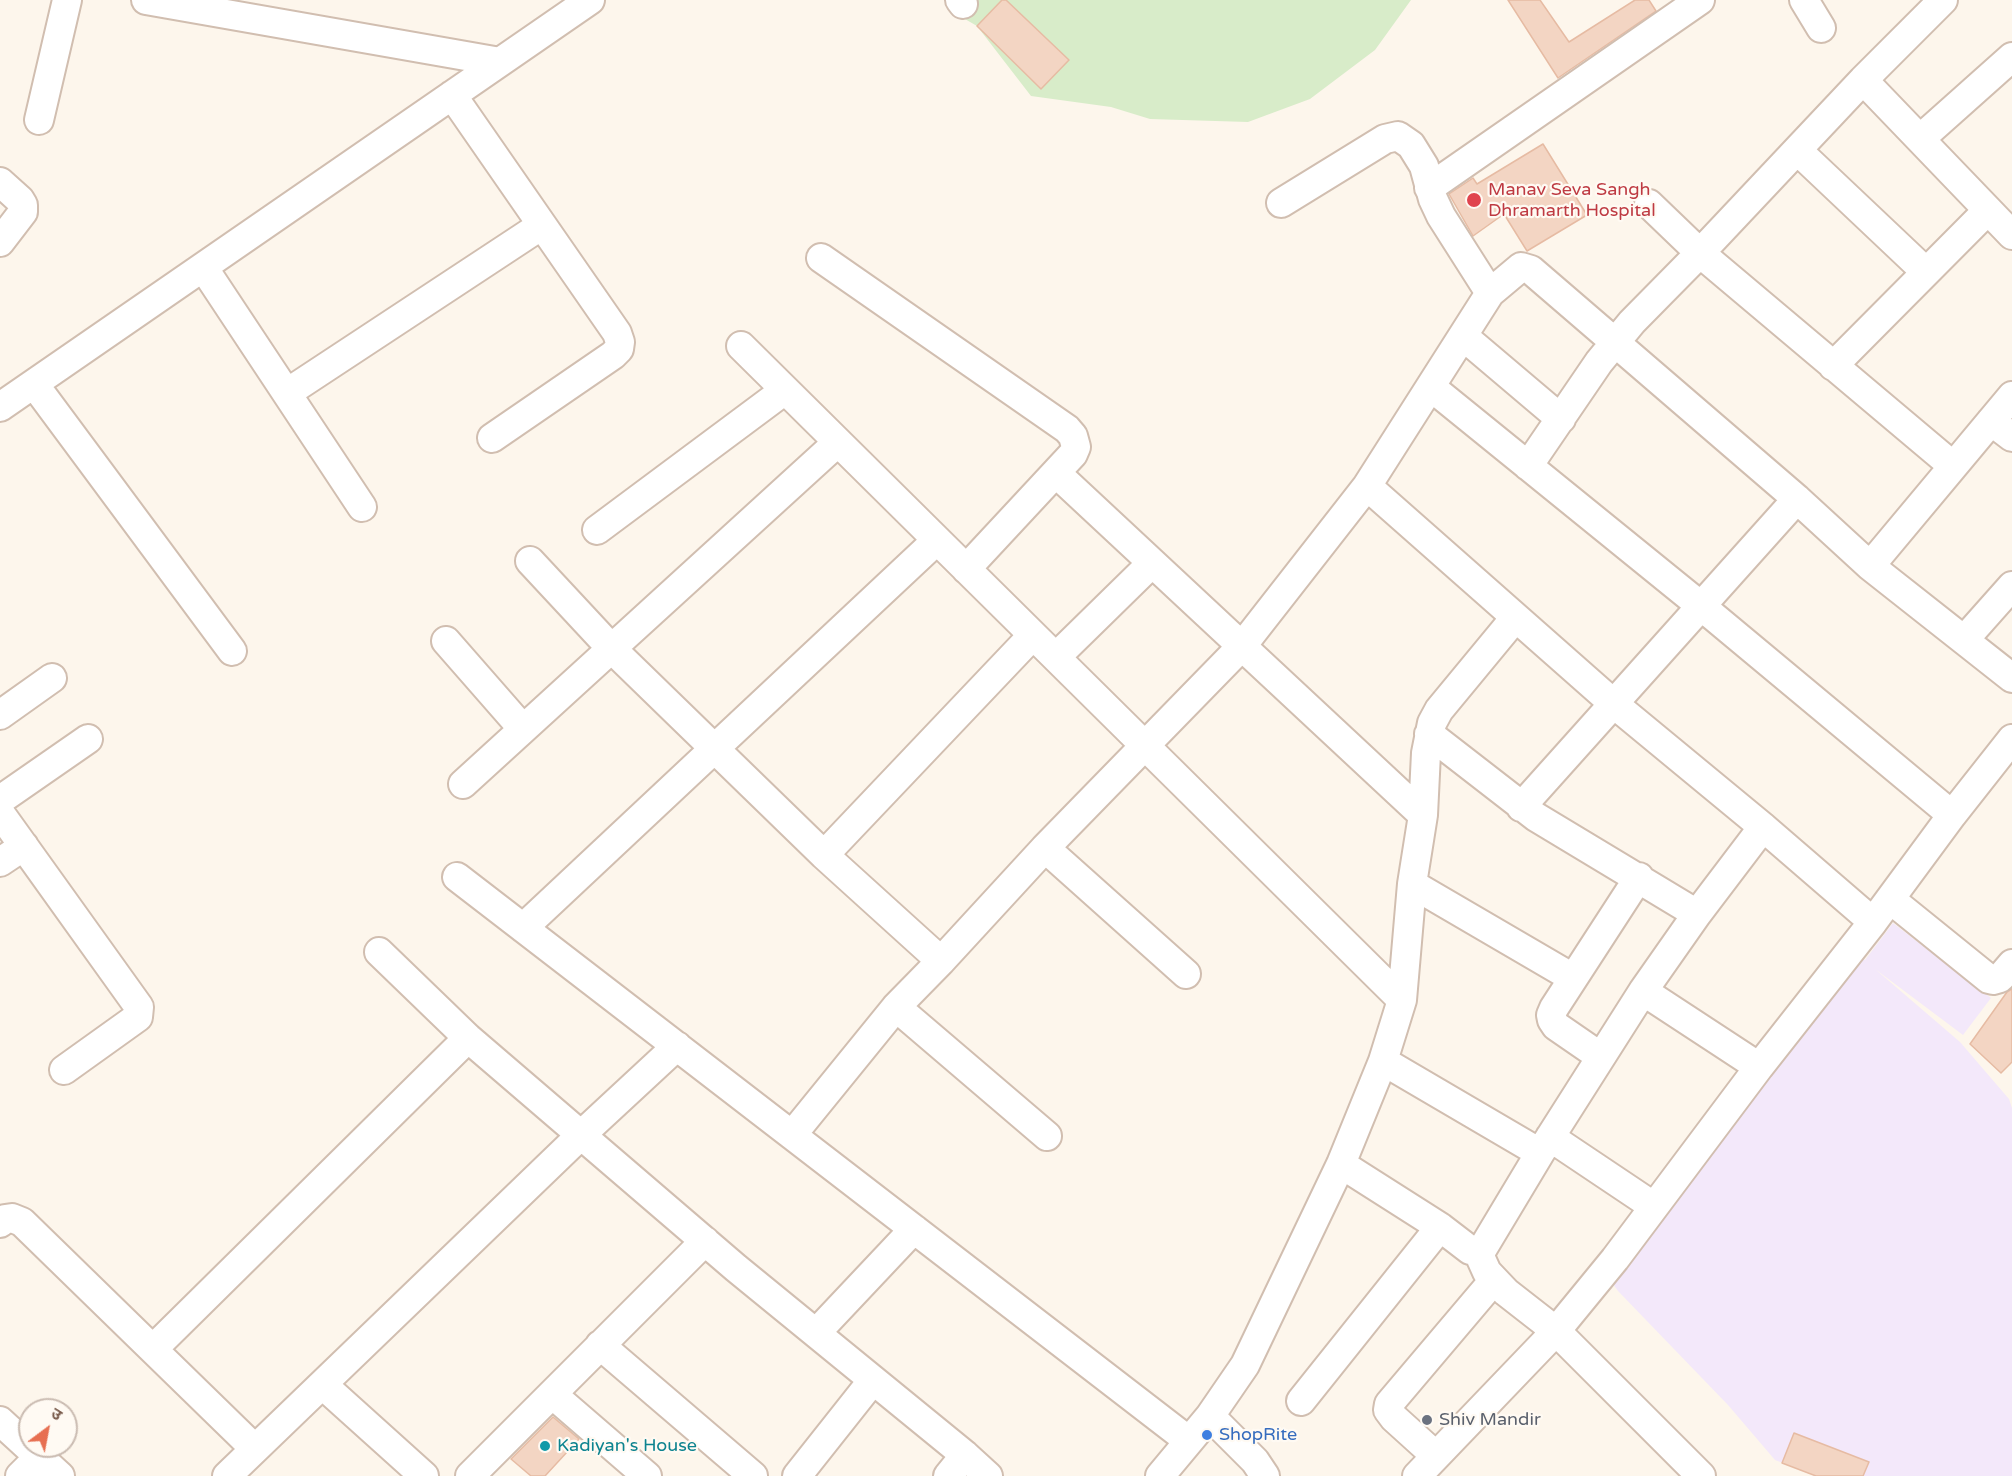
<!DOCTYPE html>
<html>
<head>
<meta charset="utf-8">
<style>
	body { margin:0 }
	#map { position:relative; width:2012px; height:1476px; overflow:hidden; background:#fdf6ec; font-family:"Varela Round","Noto Sans Devanagari",sans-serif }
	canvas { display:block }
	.north { position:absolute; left:18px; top:1398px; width:60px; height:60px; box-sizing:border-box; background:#fffaf3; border:2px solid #cabbb1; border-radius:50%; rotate:32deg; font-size:16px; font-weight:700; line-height:24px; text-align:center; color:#7a5c4d }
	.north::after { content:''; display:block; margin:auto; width:21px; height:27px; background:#e76f51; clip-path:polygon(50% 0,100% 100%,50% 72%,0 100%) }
</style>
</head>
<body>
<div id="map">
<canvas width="2012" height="1476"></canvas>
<div class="north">उ</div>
</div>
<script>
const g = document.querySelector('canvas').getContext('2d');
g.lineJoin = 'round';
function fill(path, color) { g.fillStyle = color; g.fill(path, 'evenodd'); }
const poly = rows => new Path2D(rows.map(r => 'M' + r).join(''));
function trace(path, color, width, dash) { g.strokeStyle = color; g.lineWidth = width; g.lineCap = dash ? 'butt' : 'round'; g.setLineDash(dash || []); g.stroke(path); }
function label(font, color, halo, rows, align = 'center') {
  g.font = font + ' "Varela Round",sans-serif'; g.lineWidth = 4.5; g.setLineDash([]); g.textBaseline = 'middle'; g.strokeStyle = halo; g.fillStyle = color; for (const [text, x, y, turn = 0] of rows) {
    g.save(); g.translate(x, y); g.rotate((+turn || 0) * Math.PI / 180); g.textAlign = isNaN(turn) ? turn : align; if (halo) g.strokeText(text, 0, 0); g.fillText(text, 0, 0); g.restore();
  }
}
fill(poly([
	[1893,923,1991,998,1963,1035,1875,969,1960,1042,2009,1099,2012,1108,2012,1476,1816,1476,1775,1460,1728,1405,1618,1291,1607,1276,1860,956,1865,960]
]), '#f3e8fa');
fill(poly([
	[953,0,1411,0,1375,50,1310,99,1248,122,1150,119,1111,107,1031,96,977,26,958,15]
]), '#d8ecc9');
const building = poly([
	[1002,0,1006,0,1069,60,1041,89,977,26,1002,0],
	[1508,0,1540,0,1569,42,1635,0,1649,0,1656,11,1558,78,1508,0],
	[1543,144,1587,215,1527,251,1504,214,1473,236,1449,194,1473,178,1477,184,1543,144],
	[2012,989,2012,1062,2001,1073,1970,1044,2007,992,2012,989],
	[553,1417,579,1439,545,1476,531,1476,511,1459,553,1417],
	[1794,1433,1869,1462,1863,1476,1816,1476,1782,1463,1794,1433]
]);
fill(building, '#f3d5c3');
trace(building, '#e6bba3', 1.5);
const minor = poly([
	[146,0,500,62],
	[960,0,963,4],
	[1804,0,1821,28],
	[1863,80,2012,235],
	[452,95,617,333,620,342,619,349,613,355,492,438],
	[39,120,67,0],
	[1920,139,2012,57],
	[1797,150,1926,272],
	[0,182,20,200,23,205,23,212,0,242],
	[1429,188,1700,0],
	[1281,203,1385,139,1398,136,1411,145,1424,166,1433,199,1441,216,1490,293],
	[1649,204,1700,253,1953,466],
	[821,258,1067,429,1073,436,1076,447,1073,454,966,569],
	[203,267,362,507],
	[1463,336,1561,419],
	[741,346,1402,1000],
	[1833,366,1988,210],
	[34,384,232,651],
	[1431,387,1701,606,1952,815],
	[287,393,542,225],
	[0,407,590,0],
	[1991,421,2012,437],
	[1528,466,1599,362,1632,322,1700,253,1863,80,1943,0],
	[1056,473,1423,815],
	[1367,486,1614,704,1763,827,1873,922],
	[597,530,785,390],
	[530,561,611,648,824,855,941,961],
	[1870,566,2012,396],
	[1964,640,2012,586],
	[446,641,523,729],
	[1056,657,1152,563],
	[0,715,52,678],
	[1429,734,1536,817,1697,914],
	[463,784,838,442],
	[0,800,88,739],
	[1521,807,1797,499],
	[0,813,139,1007,138,1017,64,1070],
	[1045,848,1186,974],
	[824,855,1033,635],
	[0,862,24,846],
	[457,877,1189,1441],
	[1412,884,1573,978],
	[1890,899,1989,979,1993,980,2000,978,2012,964],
	[523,928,937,540],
	[379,952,468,1038,581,1135,736,1268,965,1455,988,1476],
	[1643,991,1759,1067],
	[896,1007,1047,1136],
	[1601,1057,1556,1026,1552,1020,1551,1015,1554,1008,1639,877],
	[1383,1061,1540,1153],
	[792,1135,896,1007,941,961,1045,848,1242,646,1367,486,1490,293,1521,267,1531,270,1797,499,1870,566,2012,678],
	[1550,1137,1653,1206],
	[1341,1164,1440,1227,1470,1250,1478,1252],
	[0,1223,5,1219,12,1218,22,1222,255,1449],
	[1478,1252,1483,1248,1540,1153,1643,991,1697,914,1763,827],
	[1478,1252,1487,1272,1506,1292,1556,1331,1701,1476],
	[816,1333,914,1229],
	[600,1345,753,1476],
	[153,1349,468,1038],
	[323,1385,424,1476],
	[552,1394,647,1476],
	[1301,1401,1440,1227],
	[1210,1416,1255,1461,1265,1476],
	[0,1421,60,1476],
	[1436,1456,1394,1418,1388,1410,1389,1404,1494,1280],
	[20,1476,39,1457],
	[227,1476,581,1135,677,1046],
	[470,1476,705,1241],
	[797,1476,873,1380],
	[948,1476,965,1455],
	[1160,1476,1210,1416,1245,1365,1341,1164,1383,1061,1402,1000,1412,884,1423,815,1426,753,1432,723,1439,710,1515,618],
	[1417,1476,1556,1331,1615,1259,1759,1067,1873,922,1952,815,2012,739]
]);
trace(minor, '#d1beb0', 32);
trace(minor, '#fff', 28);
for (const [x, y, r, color] of [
	[1474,200,8,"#e0444e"],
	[1427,1420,6,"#6b7280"],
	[1207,1435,6,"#3f7fe0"],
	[545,1446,6,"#0f9aa8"]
]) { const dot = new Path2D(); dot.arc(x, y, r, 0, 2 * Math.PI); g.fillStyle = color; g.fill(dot); trace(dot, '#fffaf3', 2); }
label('18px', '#be3a42', '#fffaf3', [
	["Manav Seva Sangh",1488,190],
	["Dhramarth Hospital",1488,211]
], 'left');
label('18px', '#5b616d', '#fffaf3', [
	["Shiv Mandir",1439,1420]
], 'left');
label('18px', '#366cbe', '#fffaf3', [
	["ShopRite",1219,1435]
], 'left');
label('18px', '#0d838f', '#fffaf3', [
	["Kadiyan's House",557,1446]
], 'left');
</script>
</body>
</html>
